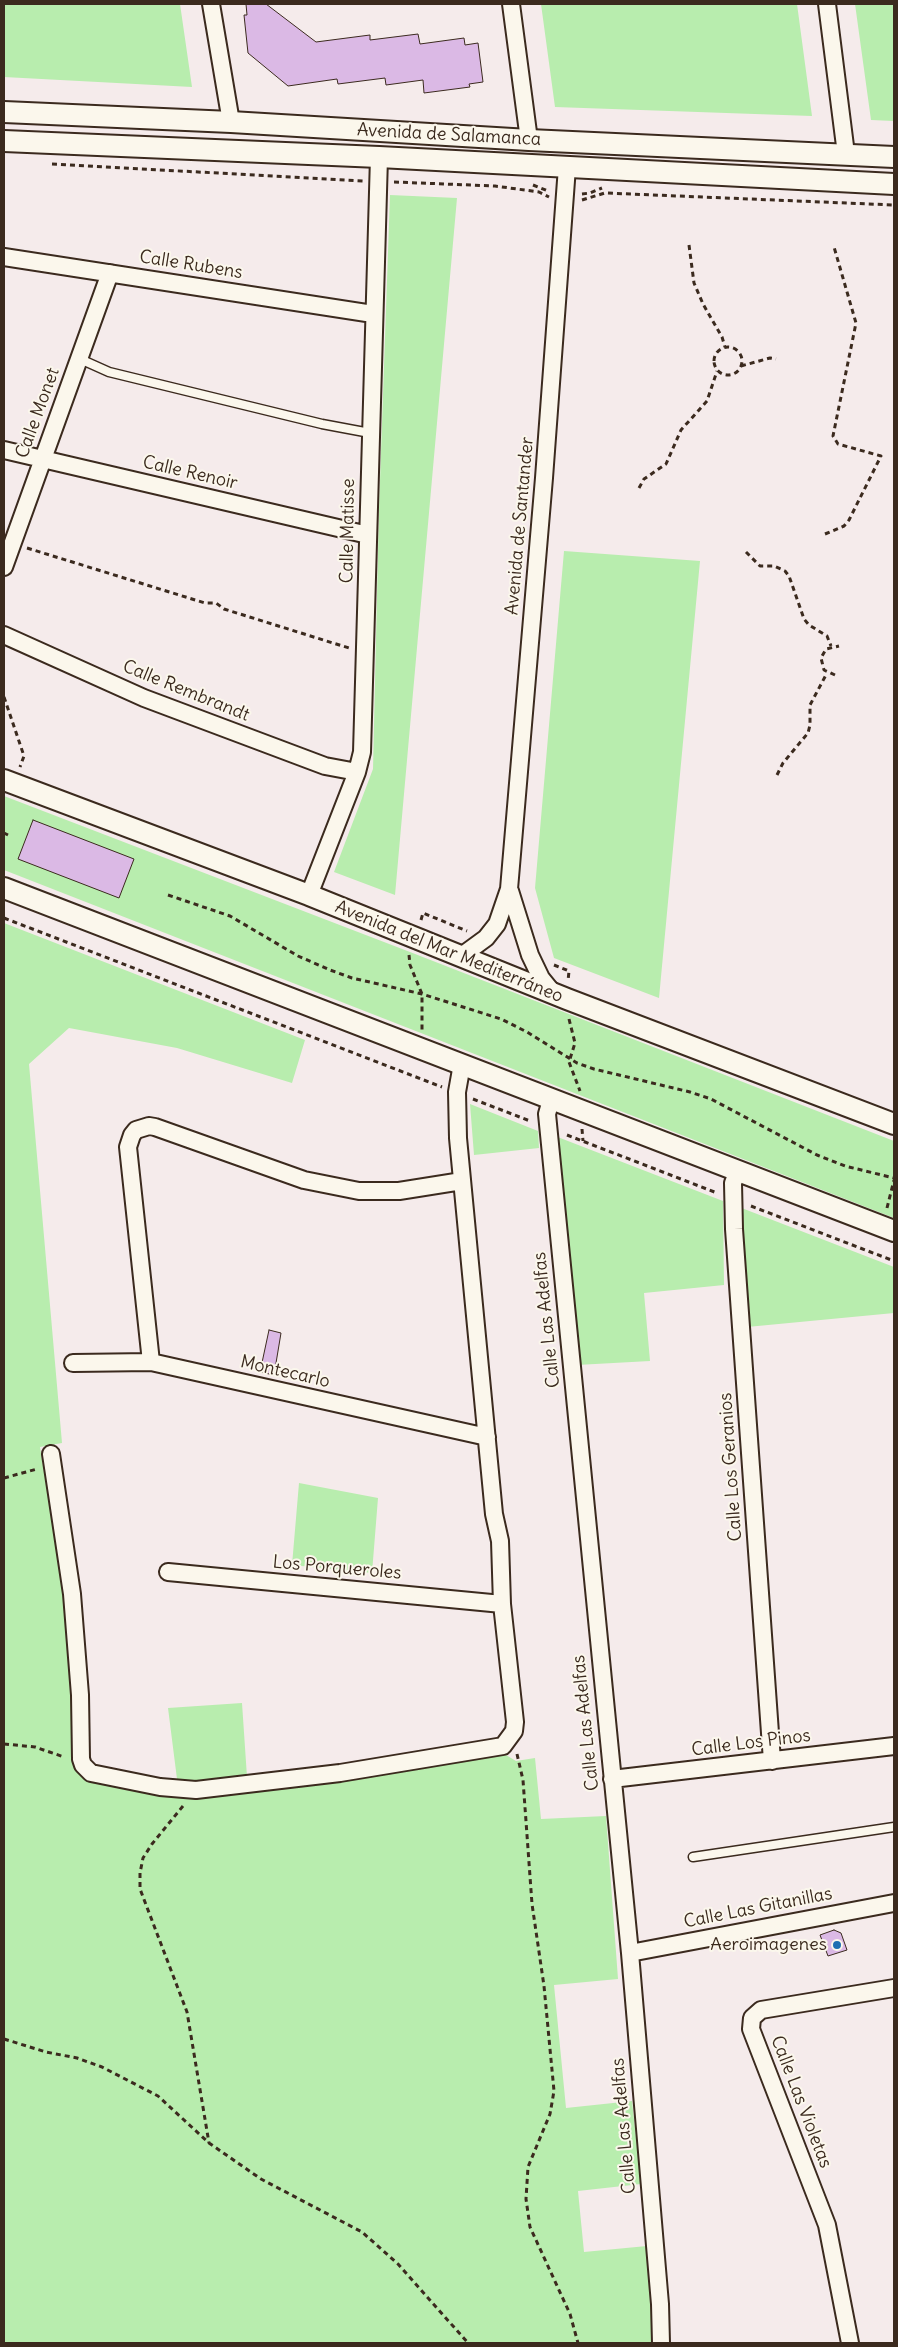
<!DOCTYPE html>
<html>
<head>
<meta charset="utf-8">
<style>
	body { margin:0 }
	#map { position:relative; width:898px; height:2347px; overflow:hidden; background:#f5ebeb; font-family:Delius,sans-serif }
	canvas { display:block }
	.frame { position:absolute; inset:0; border:5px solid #3b2a1e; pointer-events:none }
</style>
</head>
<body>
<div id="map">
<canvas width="898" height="2347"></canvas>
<div class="frame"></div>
</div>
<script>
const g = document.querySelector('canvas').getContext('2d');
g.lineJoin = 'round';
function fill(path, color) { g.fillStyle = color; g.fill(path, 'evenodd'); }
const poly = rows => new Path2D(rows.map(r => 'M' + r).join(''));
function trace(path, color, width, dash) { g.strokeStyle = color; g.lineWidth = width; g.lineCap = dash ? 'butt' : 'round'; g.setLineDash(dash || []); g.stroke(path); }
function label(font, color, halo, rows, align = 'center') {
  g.font = font + ' Delius,sans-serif'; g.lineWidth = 4; g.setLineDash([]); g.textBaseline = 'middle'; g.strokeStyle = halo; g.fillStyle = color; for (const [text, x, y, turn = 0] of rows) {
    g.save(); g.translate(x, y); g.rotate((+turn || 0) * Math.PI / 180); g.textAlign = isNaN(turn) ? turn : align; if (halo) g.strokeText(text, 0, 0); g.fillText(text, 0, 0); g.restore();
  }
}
fill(poly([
	[4,4,180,4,192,87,4,77],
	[541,4,797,4,812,116,555,107],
	[855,4,894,4,894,121,871,120],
	[390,195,457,198,395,895,334,872,373,769,379,509],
	[564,551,700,561,659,998,554,958,535,888],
	[4,796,410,952,894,1141,894,1218,4,870],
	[4,923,305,1040,292,1083,177,1048,69,1028,29,1064,62,1443,40,1447,66,1609,86,1776,195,1799,506,1755,516,1761,535,1758,541,1819,606,1816,618,1979,554,1985,566,2108,632,2101,641,2184,578,2191,584,2252,647,2246,653,2343,4,2343],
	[470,1104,538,1131,539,1148,474,1155],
	[555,1136,723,1201,724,1285,644,1293,650,1361,577,1365],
	[739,1207,894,1267,894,1313,747,1327],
	[299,1483,378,1498,372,1573,292,1565],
	[242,1703,247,1777,208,1782,177,1779,168,1708]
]), '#b8edae');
const building = poly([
	[246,4,266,4,316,42,370,35,370,40,418,34,420,44,464,38,465,45,478,43,483,82,469,84,470,87,424,93,423,80,386,85,385,78,338,84,337,79,288,86,248,53,244,15,247,15,246,4],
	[33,820,134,859,119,898,18,859,33,820],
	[269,1330,281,1333,274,1375,260,1372,269,1330],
	[834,1930,841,1933,847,1950,828,1956,820,1935,834,1930]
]);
fill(building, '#dbb9e5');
trace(building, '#3b2a1e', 1);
const service = poly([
	[80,359,109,372,322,424,370,433],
	[693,1857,894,1827]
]);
const minor = poly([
	[211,4,231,122],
	[511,4,529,140],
	[827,4,846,154],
	[4,257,373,314],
	[4,450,368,535],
	[4,567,110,273],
	[4,635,144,698,325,766,357,772],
	[510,891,530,955,541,978,554,994],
	[309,895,357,772,362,752,379,157],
	[460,957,486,938,497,924,509,889,544,478,567,167],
	[551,1100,547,1114,630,1953,660,2304,661,2343],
	[738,1170,733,1183,734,1229,772,1761],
	[151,1362,128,1147,132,1135,136,1130,149,1126,155,1127,304,1180,359,1191,399,1191,462,1181],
	[73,1363,151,1362,487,1437],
	[51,1454,72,1594,80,1695,81,1759,83,1765,91,1773,160,1787,196,1790,340,1773,503,1746,514,1731,515,1722,502,1604,500,1541,494,1514,458,1138,457,1092,462,1064],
	[168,1572,502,1604],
	[612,1779,894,1746],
	[630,1953,894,1903],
	[850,2343,827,2225,751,2029,752,2018,761,2010,894,1988]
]);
const tertiary = poly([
	[4,112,231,122,529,140,894,157],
	[4,141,379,157,894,184],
	[4,780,309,895,567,999,894,1124],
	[4,888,894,1231]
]);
trace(service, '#3b2a1e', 11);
trace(minor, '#3b2a1e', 20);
trace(tertiary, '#3b2a1e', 24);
trace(poly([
	[52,164,363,181],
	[394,182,495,186,539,192,549,197],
	[533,185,548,191],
	[582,194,590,193,602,188],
	[582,200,605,193,894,205],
	[689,245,694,283,703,304,722,337,725,347],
	'714 361a14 14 0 1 1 28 0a14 14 0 1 1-28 0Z',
	[741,366,770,358,776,359],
	[639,488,644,479,666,464,681,430,707,401,717,371],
	[825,534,844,526,849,520,881,456,838,444,833,436,856,323,834,247],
	[27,548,205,603,216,603,224,609,349,648],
	[746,552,760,566,774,566,785,571,789,576,804,619,809,625,827,636,831,646],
	[835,675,824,670,821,658,826,649,839,646],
	[4,697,24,756,20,767],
	[777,775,783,763,808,733,810,725,810,705,827,673],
	[4,833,8,835],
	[168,895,230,916,298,956,330,970,352,978,422,994,501,1019,527,1032,577,1063,594,1069,690,1092,711,1099,817,1155,845,1166,894,1178],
	[4,918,442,1087],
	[421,920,423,913,467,931],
	[409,955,410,965,422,994,422,1031],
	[554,965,569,971,568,981],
	[569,1019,575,1043,569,1062,580,1091],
	[473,1099,530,1121],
	[582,1129,583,1141],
	[567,1135,717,1193],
	[751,1206,894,1261],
	[887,1208,894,1180],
	[4,1478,37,1469],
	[4,1744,35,1747,64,1757],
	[517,1754,523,1780,532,1904,544,1986,554,2091,550,2114,528,2167,526,2199,530,2227,570,2314,578,2343],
	[183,1806,152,1844,143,1858,140,1873,140,1889,187,2012,209,2143],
	[4,2039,46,2052,77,2058,102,2067,158,2096,209,2143,261,2179,362,2232,398,2264,468,2343]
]), '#3b2a1e', 3, [5, 4]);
trace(service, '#fbf7ec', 8);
trace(minor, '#fbf7ec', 16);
trace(tertiary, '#fbf7ec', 20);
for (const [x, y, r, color] of [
	[837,1945,5,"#1f6fb2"]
]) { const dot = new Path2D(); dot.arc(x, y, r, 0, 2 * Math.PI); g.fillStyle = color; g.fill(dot); trace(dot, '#fbf7ec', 2); }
label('18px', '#3b2a1e', '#fbf7ec', [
	["Avenida de Salamanca",449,135,3],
	["Calle Rubens",191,265,9],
	["Calle Monet",38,413,-70],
	["Calle Renoir",190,473,13],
	["Avenida de Santander",520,526,-85],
	["Calle Matisse",348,531,-89],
	["Calle Rembrandt",186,691,22],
	["Avenida del Mar Mediterráneo",449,952,22],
	["Calle Las Adelfas",547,1320,-96],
	["Montecarlo",285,1372,13],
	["Calle Los Geranios",731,1467,-94],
	["Los Porqueroles",337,1568,5],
	["Calle Las Adelfas",586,1723,-96],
	["Calle Los Pinos",751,1743,-7],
	["Calle Las Gitanillas",758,1908,-11],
	["Calle Las Violetas",801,2102,69],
	["Calle Las Adelfas",624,2126,-95]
]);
label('18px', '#3b2a1e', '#fbf7ec', [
	["Aeroimagenes",827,1945]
], 'right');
</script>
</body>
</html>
